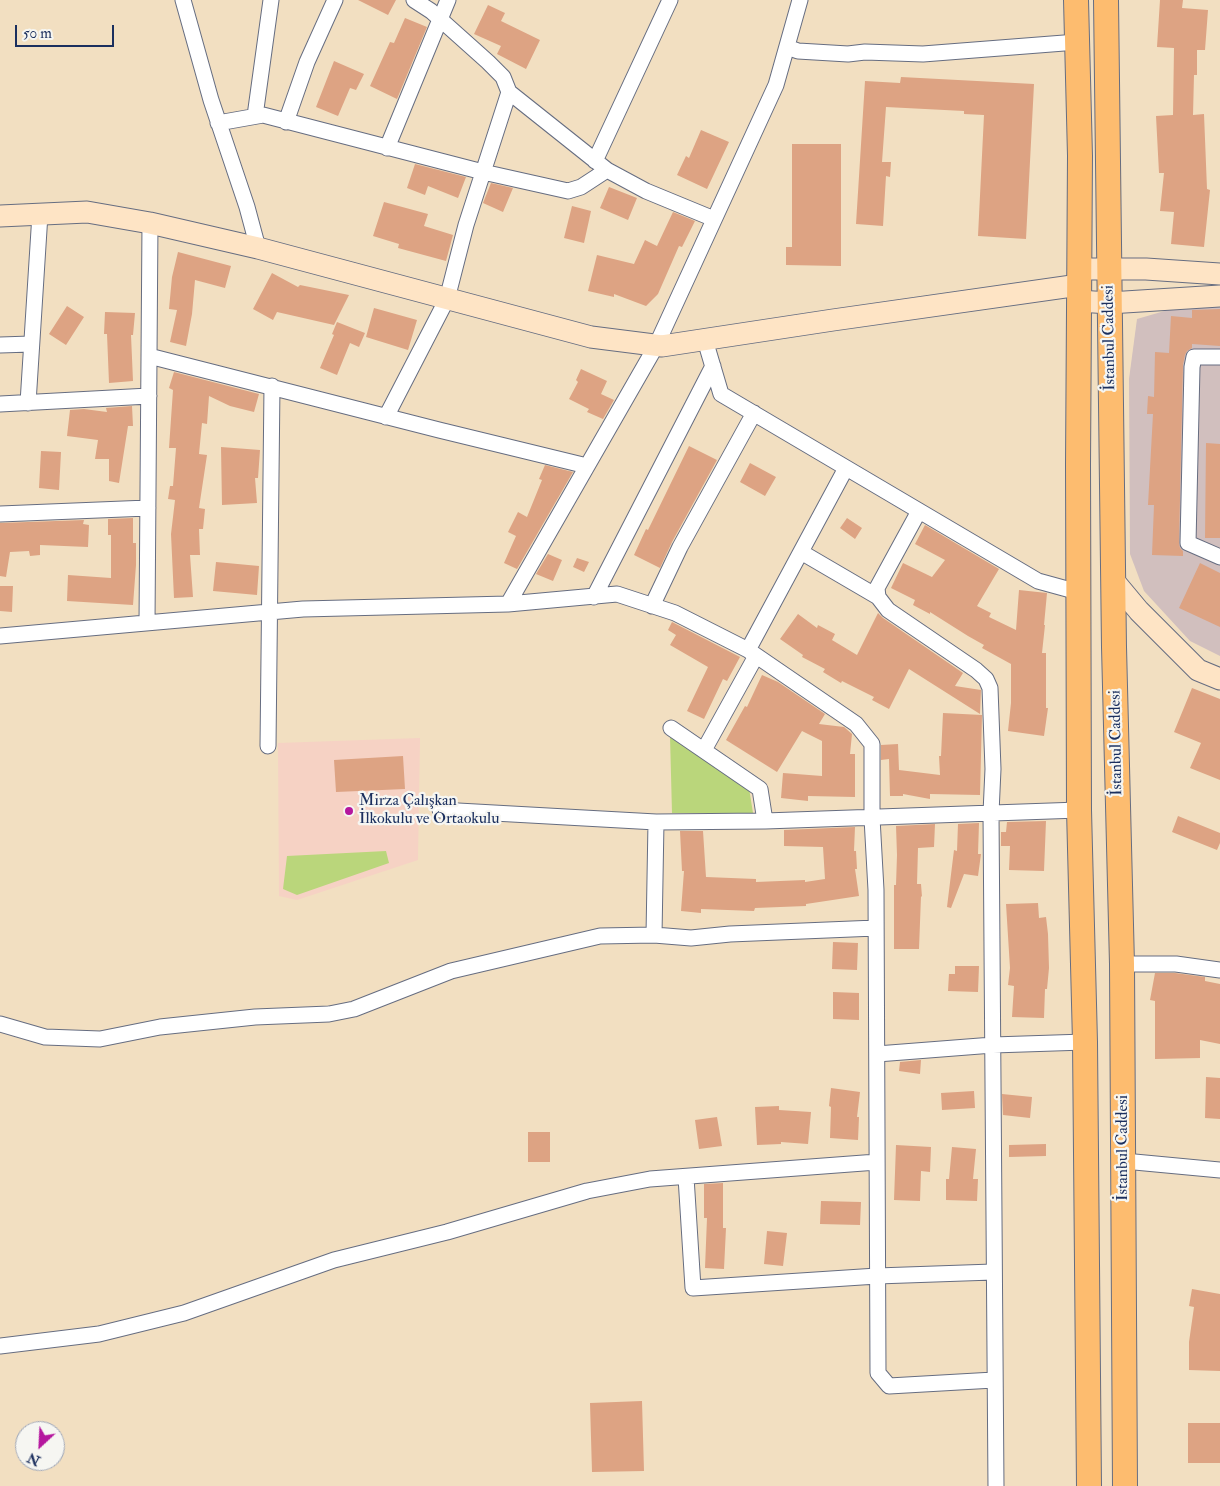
<!DOCTYPE html>
<html>
<head>
<meta charset="utf-8">
<style>
	body { margin:0 }
	#map { position:relative; width:1220px; height:1486px; overflow:hidden; background:#f2dfc1; font-family:"IM FELL Double Pica",serif }
	canvas { display:block }
	.north { position:absolute; left:15px; top:1421px; width:50px; height:50px; box-sizing:border-box; background:#f6f6f2; border:1px solid #9ea6b7; border-radius:50%; rotate:205deg; font-size:14px; font-weight:700; line-height:20px; text-align:center; color:#1b2f5e }
	.north::after { content:''; display:block; margin:auto; width:18px; height:22px; background:#b5179e; clip-path:polygon(50% 0,100% 100%,50% 72%,0 100%) }
	.scale { position:absolute; left:15px; top:25px; width:99px; height:22px; box-sizing:border-box; border:2px solid #1b2f5e; border-top:0; padding-left:6px; font-size:15px; line-height:18px; white-space:nowrap; color:#1b2f5e; -webkit-text-stroke:4px #f6f6f2; paint-order:stroke }
</style>
</head>
<body>
<div id="map">
<canvas width="1220" height="1486"></canvas>
<div class="north">N</div>
<div class="scale">50 m</div>
</div>
<script>
const g = document.querySelector('canvas').getContext('2d');
g.lineJoin = 'round';
function fill(path, color) { g.fillStyle = color; g.fill(path, 'evenodd'); }
const poly = rows => new Path2D(rows.map(r => 'M' + r).join(''));
function trace(path, color, width, dash) { g.strokeStyle = color; g.lineWidth = width; g.lineCap = dash ? 'butt' : 'round'; g.setLineDash(dash || []); g.stroke(path); }
function label(font, color, halo, rows, align = 'center') {
  g.font = font + ' "IM FELL Double Pica",serif'; g.lineWidth = 4.5; g.setLineDash([]); g.textBaseline = 'middle'; g.strokeStyle = halo; g.fillStyle = color; for (const [text, x, y, turn = 0] of rows) {
    g.save(); g.translate(x, y); g.rotate((+turn || 0) * Math.PI / 180); g.textAlign = isNaN(turn) ? turn : align; if (halo) g.strokeText(text, 0, 0); g.fillText(text, 0, 0); g.restore();
  }
}
fill(poly([
	[420,738,418,860,297,900,279,896,278,743]
]), '#f6d2c4');
fill(poly([
	[1192,303,1220,304,1220,656,1190,641,1144,591,1130,554,1129,379,1137,319]
]), '#d1bfbe');
fill(poly([
	[670,736,749,788,753,813,672,813],
	[386,851,389,863,297,895,283,889,287,856]
]), '#bad67b');
fill(poly([
	[358,0,396,0,388,15],
	[1160,0,1183,0,1182,8,1208,10,1205,50,1197,50,1197,75,1194,75,1193,115,1204,114,1207,189,1210,190,1204,247,1171,244,1174,212,1160,211,1164,173,1159,173,1156,116,1173,115,1174,48,1157,47],
	[488,5,505,13,501,21,540,40,526,69,497,54,501,46,474,34],
	[405,18,427,27,397,99,370,86,390,42,394,43],
	[334,61,364,74,356,90,350,88,338,116,316,107],
	[901,77,1034,84,1026,239,978,236,984,115,964,114,964,111,886,107,882,162,891,162,890,177,886,176,883,226,856,224,865,81,900,83],
	[701,130,729,142,707,189,677,175,686,156,689,158],
	[792,144,841,144,841,266,786,265,786,247,792,247],
	[415,164,466,177,458,198,428,186,425,195,407,188],
	[491,183,513,188,503,212,483,203],
	[609,187,637,198,628,220,600,208],
	[384,202,428,214,424,226,453,235,446,261,398,248,399,244,373,236],
	[572,206,591,211,584,243,564,238],
	[673,212,695,221,682,247,679,246,658,294,646,306,614,294,614,297,588,291,597,255,634,264,645,240,657,246],
	[178,252,231,266,225,288,195,280,192,314,186,346,170,342,177,310,169,309,172,277],
	[272,273,298,287,300,285,349,295,334,325,277,312,273,320,253,309],
	[67,306,84,317,66,345,49,334],
	[374,308,417,320,408,350,366,337],
	[1220,309,1220,346,1192,344,1192,348,1187,351,1185,355,1183,365,1179,543,1180,548,1183,551,1183,556,1152,555,1154,505,1148,505,1153,414,1147,414,1148,396,1154,397,1155,352,1169,353,1171,316,1192,318,1192,310],
	[105,312,135,313,133,335,131,335,133,381,109,383,107,334,104,334],
	[337,322,365,333,359,347,350,343,337,375,320,368,334,335,332,334],
	[581,369,607,381,601,394,614,400,603,419,587,412,589,409,569,399,578,382,576,380],
	[174,372,259,394,254,412,230,406,209,396,207,424,202,423,199,454,207,455,199,508,205,509,203,529,199,529,200,555,190,555,193,597,174,598,171,534,175,500,168,499,170,486,173,486,176,448,169,448,173,390,169,388],
	[132,406,133,426,128,426,119,483,109,481,109,459,95,459,98,440,67,436,70,410,84,409,107,412,106,408],
	[1206,443,1220,444,1220,538,1205,538],
	[689,446,717,460,672,542,660,568,634,555,646,529,648,530],
	[221,447,260,450,258,478,255,478,257,503,222,505],
	[41,451,61,452,59,490,39,488],
	[750,463,776,477,765,496,740,482],
	[545,465,573,472,517,569,504,563,516,536,508,532,518,512,527,517,542,480,539,479],
	[133,518,133,543,136,543,136,565,133,605,67,601,68,575,111,578,111,535,108,535,108,519],
	[847,518,862,528,855,539,840,528],
	[84,520,83,524,89,525,88,547,40,545,40,555,30,556,29,551,10,552,6,577,0,576,0,523],
	[925,525,999,569,977,606,991,613,989,617,1016,630,1019,590,1047,593,1044,625,1045,625,1042,653,1046,653,1046,708,1048,708,1044,736,1008,731,1011,703,1011,664,982,648,984,645,968,636,930,612,930,614,913,605,915,600,891,588,903,563,932,577,945,560,915,544],
	[548,554,562,560,553,581,536,574],
	[577,558,589,562,584,572,573,567],
	[216,562,259,566,257,595,213,591],
	[1200,563,1220,573,1220,627,1179,608],
	[0,586,13,586,12,612,0,611],
	[878,613,883,618,963,673,955,686,981,690,980,714,909,669,889,709,872,700,874,697,842,681,841,683,823,672,825,669,802,657,803,655,780,639,798,614,817,628,818,625,835,634,832,640,857,655],
	[672,622,740,657,727,681,723,679,704,719,687,711,708,667,670,645,676,635,668,630],
	[762,675,778,682,825,714,819,724,844,727,852,734,850,754,855,754,855,797,808,796,808,801,781,798,783,773,822,776,822,741,802,731,777,772,726,740,745,706,747,707],
	[1192,688,1220,699,1220,780,1190,768,1201,743,1174,732],
	[943,713,982,715,980,795,930,794,930,799,903,794,903,796,890,796,889,759,881,760,881,745,898,744,899,770,940,775,939,756,941,756],
	[403,756,405,789,336,792,334,760],
	[1178,816,1220,833,1220,843,1217,850,1172,832],
	[1046,821,1044,871,1009,870,1010,846,1001,846,1001,832,1006,832,1007,822],
	[979,823,978,854,981,854,978,876,964,874,951,908,947,907,954,850,957,851,958,824],
	[935,824,934,847,918,848,917,884,921,884,922,897,921,896,919,949,894,949,894,885,896,885,897,855,896,826],
	[855,827,854,851,856,851,857,869,855,869,859,896,806,904,806,906,755,908,754,911,701,909,701,913,681,911,684,871,682,871,680,831,703,831,706,877,756,879,756,882,805,880,805,882,825,879,823,847,784,846,784,830],
	[1038,903,1039,918,1046,917,1048,934,1049,968,1047,989,1045,989,1044,1018,1012,1017,1014,986,1008,985,1010,968,1006,904],
	[833,942,858,943,857,970,832,969],
	[955,966,979,966,978,992,948,991,949,974,955,974],
	[1155,973,1175,973,1205,977,1205,981,1220,984,1220,1044,1200,1040,1200,1058,1155,1059,1155,1001,1150,1000],
	[833,992,859,993,859,1020,833,1019],
	[921,1060,920,1074,899,1071,900,1062],
	[1206,1077,1220,1078,1220,1119,1205,1118],
	[831,1088,860,1092,857,1117,859,1117,858,1140,830,1138,831,1107,829,1106],
	[974,1091,975,1108,942,1110,941,1093],
	[1002,1094,1032,1097,1030,1118,1003,1115],
	[779,1106,779,1110,811,1112,808,1144,781,1142,781,1144,757,1145,755,1107],
	[717,1117,722,1146,699,1149,695,1120],
	[528,1132,550,1132,550,1162,528,1162],
	[1046,1144,1046,1156,1009,1157,1009,1145],
	[896,1145,931,1147,930,1172,921,1171,920,1201,894,1200],
	[952,1147,976,1149,973,1179,978,1179,977,1201,946,1200,946,1179,949,1179],
	[723,1183,723,1228,726,1228,724,1269,705,1268,707,1218,704,1218,704,1184],
	[821,1201,861,1202,860,1225,820,1224],
	[767,1231,787,1233,783,1266,764,1264],
	[1192,1289,1220,1294,1220,1371,1189,1370,1189,1342,1194,1307,1189,1306],
	[642,1401,644,1471,592,1472,590,1403],
	[1188,1423,1220,1423,1220,1463,1188,1463]
]), '#dda383');
const street = poly([
	[183,0,211,100,247,207,258,248],
	[414,0,431,11,488,62,503,77,509,92,607,170,646,191,714,219],
	[787,47,798,51,848,54,865,52,923,54,1077,42],
	[255,116,271,0],
	[286,122,307,62,335,0],
	[218,123,263,115,483,172,568,191,581,187,607,170],
	[387,148,448,0],
	[595,161,670,0],
	[705,340,721,394,1038,581,1078,592],
	[0,345,31,344],
	[149,356,439,430,587,466],
	[1220,357,1194,357,1192,367,1188,543,1220,557],
	[28,403,40,214],
	[0,404,149,396],
	[386,417,447,299,466,225,509,92],
	[919,511,877,588,878,597,888,610,976,670,986,679,990,688,993,769,991,813,996,1486],
	[0,514,148,508],
	[801,552,878,597],
	[594,597,713,366],
	[508,604,656,346,776,85,800,0],
	[652,606,680,547,754,413],
	[147,623,150,223],
	[0,636,303,609,508,604,617,594,675,613,748,650,856,724,872,744,872,818,876,890,878,1373,889,1386,994,1380],
	[748,650,846,468],
	[671,728,760,789,765,821],
	[268,746,272,386],
	[704,750,756,656],
	[440,810,656,822,765,821,1079,810],
	[654,935,656,822],
	[1122,964,1176,964,1220,970],
	[0,1024,45,1037,100,1039,160,1027,255,1017,329,1014,354,1009,451,971,600,936,654,935,691,938,730,934,876,928],
	[877,1054,993,1045,1085,1042],
	[1124,1161,1220,1170],
	[686,1177,693,1288,877,1276,993,1272],
	[0,1346,99,1334,184,1313,334,1260,447,1232,587,1191,650,1179,877,1162]
]);
const secondary = poly([
	[0,216,87,212,150,223,258,248,591,337,662,346,833,320,1079,285],
	[1079,269,1146,269,1220,274],
	[1079,301,1109,303,1220,296],
	[1114,581,1139,611,1198,670,1220,679]
]);
const primary = poly([
	[1076,0,1080,156,1078,464,1079,810,1085,1042,1089,1486],
	[1106,0,1114,647,1122,964,1125,1486]
]);
trace(street, '#666d81', 17);
trace(secondary, '#666d81', 23);
trace(primary, '#666d81', 26);
trace(street, '#fff', 15);
trace(secondary, '#fee4c5', 21);
trace(primary, '#fdbc6f', 24);
for (const [x, y, r, color] of [
	[349,811,5,"#b5179e"]
]) { const dot = new Path2D(); dot.arc(x, y, r, 0, 2 * Math.PI); g.fillStyle = color; g.fill(dot); trace(dot, '#f6f6f2', 2); }
label('16px', '#1b2f5e', '#f6f6f2', [
	["İstanbul Caddesi",1110,338,-91],
	["İstanbul Caddesi",1117,743,-91],
	["İstanbul Caddesi",1124,1148,-90]
]);
label('16px', '#1b2f5e', '#f6f6f2', [
	["Mirza Çalışkan",359,802],
	["İlkokulu ve Ortaokulu",359,820]
], 'left');
</script>
</body>
</html>
